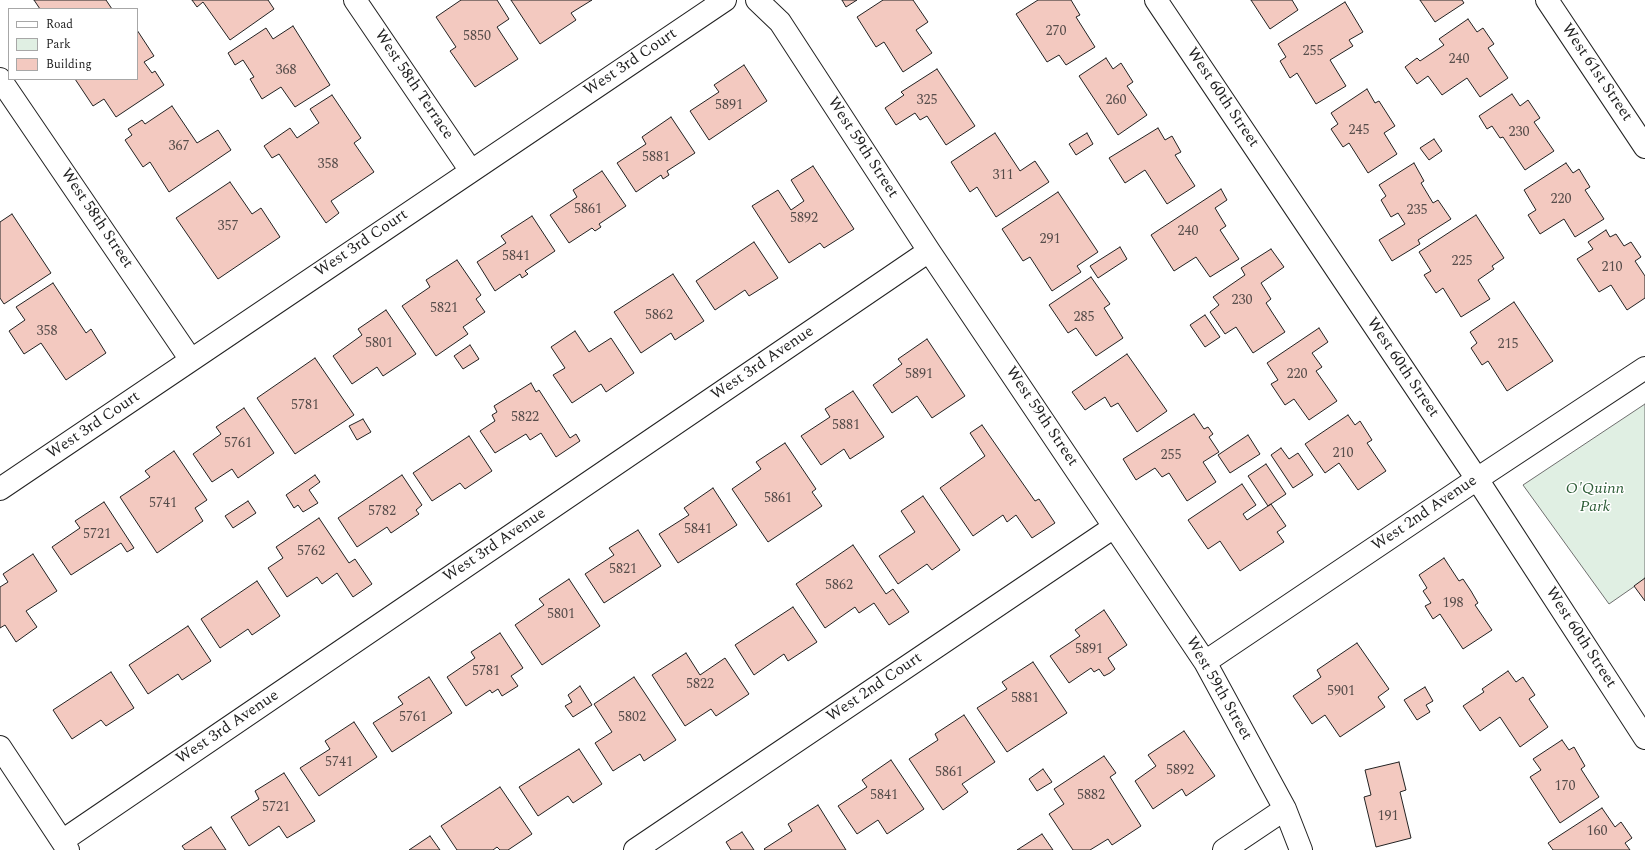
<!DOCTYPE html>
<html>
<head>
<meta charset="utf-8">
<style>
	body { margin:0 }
	#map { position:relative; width:1645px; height:850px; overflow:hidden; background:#fff; font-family:Spectral,serif }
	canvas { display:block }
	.legend { position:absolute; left:8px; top:8px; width:130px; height:72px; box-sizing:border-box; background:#fff; border:1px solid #a7a7a7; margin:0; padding:5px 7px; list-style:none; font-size:12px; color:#222 }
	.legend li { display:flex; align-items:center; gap:8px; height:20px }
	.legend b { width:20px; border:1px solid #a7a7a7 }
</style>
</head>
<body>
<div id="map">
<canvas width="1645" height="850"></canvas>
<ul class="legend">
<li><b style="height:5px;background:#fff"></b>Road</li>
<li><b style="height:11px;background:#e0efe3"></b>Park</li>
<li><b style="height:11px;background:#f3c9c0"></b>Building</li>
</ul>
</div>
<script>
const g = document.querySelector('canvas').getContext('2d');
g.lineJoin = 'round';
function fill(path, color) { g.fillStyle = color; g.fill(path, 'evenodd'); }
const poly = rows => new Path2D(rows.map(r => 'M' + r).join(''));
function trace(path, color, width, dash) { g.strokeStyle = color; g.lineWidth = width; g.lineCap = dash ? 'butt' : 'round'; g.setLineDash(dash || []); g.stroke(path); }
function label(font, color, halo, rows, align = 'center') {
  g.font = font + ' Spectral,serif'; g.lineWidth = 3; g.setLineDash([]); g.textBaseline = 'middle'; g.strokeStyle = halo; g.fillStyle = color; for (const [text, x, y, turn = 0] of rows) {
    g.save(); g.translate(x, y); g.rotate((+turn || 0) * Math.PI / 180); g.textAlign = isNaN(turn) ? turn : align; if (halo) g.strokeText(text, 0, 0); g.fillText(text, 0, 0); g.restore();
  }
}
const green = poly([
	[1645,404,1645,579,1609,604,1523,485,1645,404]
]);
fill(green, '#e0efe3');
trace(green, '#6f6f6f', 1);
const building = poly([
	[34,0,106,0,112,9,40,9,34,0],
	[192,0,268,0,274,9,230,40,203,2,197,7,192,0],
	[461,0,497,0,509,19,497,27,518,59,475,87,450,51,456,47,436,17,461,0],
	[511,0,592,0,571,13,576,20,540,44,511,0],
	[842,0,857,0,846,7,842,0],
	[883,0,913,0,928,22,916,30,932,53,903,72,884,42,876,47,857,17,883,0],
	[1038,0,1071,0,1080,15,1076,17,1095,47,1066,65,1059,55,1047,62,1016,14,1038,0],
	[1251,0,1292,0,1298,10,1270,29,1251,0],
	[1420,0,1462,0,1464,3,1435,22,1420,0],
	[1345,2,1363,32,1349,40,1353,46,1330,60,1346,86,1316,104,1297,73,1290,78,1280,61,1286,57,1278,44,1345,2],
	[1468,19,1477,32,1483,28,1494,44,1488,48,1508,78,1480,97,1467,78,1442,95,1428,76,1417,84,1405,67,1417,58,1420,61,1444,45,1439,39,1468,19],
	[293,26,330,85,295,107,281,87,262,99,250,79,254,77,243,60,235,65,228,53,266,28,273,39,293,26],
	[137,30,154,56,144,62,152,73,155,71,164,85,116,117,104,99,93,106,75,79,137,79,137,30],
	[1106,58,1113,69,1121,63,1133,82,1127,86,1147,115,1118,135,1079,76,1106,58],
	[744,65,767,101,709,140,690,111,719,92,714,85,744,65],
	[937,69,975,126,946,145,927,116,920,120,915,113,896,125,885,108,904,95,901,92,937,69],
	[1367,89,1375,103,1379,101,1395,126,1384,133,1397,154,1368,173,1349,143,1343,147,1331,129,1338,124,1331,113,1367,89],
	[1512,94,1520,106,1528,100,1540,118,1534,122,1554,151,1525,170,1503,137,1500,138,1492,126,1487,129,1479,116,1512,94],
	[332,95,361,138,354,143,374,172,331,201,339,213,326,223,279,154,272,158,264,146,290,128,297,138,319,123,310,109,332,95],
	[172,106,197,143,218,130,231,150,169,192,150,162,143,167,125,140,132,135,128,129,142,120,145,124,172,106],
	[671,117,695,153,667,171,669,175,663,179,661,175,636,192,617,163,646,144,642,137,671,117],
	[1158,128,1165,140,1172,136,1181,152,1175,155,1195,186,1167,204,1145,170,1125,183,1109,158,1158,128],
	[995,133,1020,171,1035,161,1049,182,996,217,977,187,970,192,951,162,995,133],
	[1087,133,1093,144,1076,155,1069,144,1087,133],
	[1434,139,1442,151,1429,160,1420,148,1434,139],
	[1414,163,1424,181,1421,183,1433,203,1438,200,1451,219,1418,240,1420,244,1392,261,1379,240,1405,224,1398,213,1391,217,1381,200,1386,196,1379,185,1414,163],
	[1566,163,1573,173,1579,169,1590,187,1585,190,1604,219,1575,237,1564,219,1540,234,1528,215,1536,210,1524,190,1566,163],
	[813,166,854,229,824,248,820,243,789,263,752,206,778,190,791,210,804,201,791,180,813,166],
	[602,171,626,206,599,224,601,227,595,231,592,228,569,243,550,215,577,197,573,190,602,171],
	[230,182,252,214,261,208,280,237,218,279,176,218,230,182],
	[1221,189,1227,200,1215,208,1226,226,1220,230,1239,259,1210,277,1196,257,1174,271,1151,235,1221,189],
	[1058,192,1098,252,1077,266,1081,272,1052,291,1030,257,1023,261,1002,229,1058,192],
	[12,214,51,273,4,304,0,298,0,222,12,214],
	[1476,215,1504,258,1492,266,1494,269,1478,280,1490,299,1461,317,1443,288,1436,293,1424,275,1431,271,1419,252,1476,215],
	[532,216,555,251,525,271,528,274,522,278,520,274,495,291,477,262,506,243,501,236,532,216],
	[1606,230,1610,237,1616,234,1624,246,1631,242,1641,257,1635,261,1645,276,1645,298,1627,310,1611,285,1599,292,1577,259,1593,249,1588,242,1606,230],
	[754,242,778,278,749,296,745,290,715,310,696,281,754,242],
	[1120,247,1127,259,1098,278,1090,266,1120,247],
	[1271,249,1284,267,1261,283,1271,299,1266,303,1285,332,1253,353,1236,327,1225,334,1210,312,1219,305,1213,297,1245,275,1241,268,1271,249],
	[457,260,481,295,476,299,485,312,463,327,468,334,436,356,402,306,430,287,426,280,457,260],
	[673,274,704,321,675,340,671,333,641,353,614,312,673,274],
	[1091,277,1110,304,1104,308,1123,338,1096,356,1076,328,1068,333,1049,305,1091,277],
	[53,283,86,333,91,329,106,353,66,380,41,343,24,354,9,331,25,320,16,307,53,283],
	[1514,302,1553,361,1507,391,1488,361,1482,365,1471,348,1477,343,1470,332,1514,302],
	[386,310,416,354,383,376,377,367,352,384,333,356,362,335,358,329,386,310],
	[1205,315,1220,337,1205,347,1190,325,1205,315],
	[1319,328,1328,342,1312,353,1322,367,1316,371,1337,401,1309,420,1294,399,1285,405,1271,384,1278,380,1267,363,1319,328],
	[575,331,589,352,611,338,634,373,606,392,601,384,572,403,553,375,565,368,551,347,575,331],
	[927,339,965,396,932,418,917,396,892,413,873,385,902,364,898,359,927,339],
	[470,345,479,359,463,369,454,356,470,345],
	[1127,354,1167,411,1137,432,1118,403,1111,407,1105,397,1085,410,1072,392,1127,354],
	[315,358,354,415,295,454,257,398,315,358],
	[531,383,536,392,539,390,570,438,576,434,580,441,556,457,541,433,530,440,526,434,495,453,480,431,495,421,492,415,497,412,494,406,531,383],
	[853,391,884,437,850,459,844,449,821,465,801,436,830,417,825,409,853,391],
	[244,408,274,453,238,478,232,469,212,482,193,454,221,434,216,427,244,408],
	[1194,414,1204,429,1208,427,1213,434,1209,437,1219,452,1203,462,1216,482,1187,501,1169,473,1162,477,1155,468,1136,480,1123,459,1194,414],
	[1348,415,1355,425,1360,421,1372,440,1367,443,1386,471,1358,490,1339,463,1325,473,1305,444,1348,415],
	[363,419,371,432,357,440,349,426,363,419],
	[982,425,1035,501,1039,499,1055,523,1032,538,1016,515,1007,522,1003,515,973,536,940,488,985,456,970,433,982,425],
	[1248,435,1260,454,1230,473,1218,455,1248,435],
	[469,436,492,471,465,489,460,483,432,501,413,473,469,436],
	[785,443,816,489,812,492,822,506,768,542,732,489,761,469,756,462,785,443],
	[1281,448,1289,459,1298,453,1313,475,1293,488,1271,455,1281,448],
	[174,451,207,500,195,508,203,521,157,553,120,497,150,477,145,471,174,451],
	[1266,464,1286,494,1268,506,1248,476,1266,464],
	[315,475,320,482,309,490,318,503,303,512,298,505,294,508,286,495,315,475],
	[402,475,422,505,416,510,419,514,391,533,387,527,357,547,338,518,402,475],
	[1242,484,1256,505,1243,514,1247,520,1271,504,1286,526,1277,532,1284,542,1240,571,1220,541,1208,549,1188,520,1242,484],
	[713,488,737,525,678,563,659,534,689,515,684,508,713,488],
	[923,496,960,550,932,570,927,564,898,584,879,556,915,532,901,511,923,496],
	[248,501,256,513,233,528,225,516,248,501],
	[104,502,134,548,127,552,121,543,71,575,52,547,80,528,75,521,104,502],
	[319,518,349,563,355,559,372,584,353,597,337,573,322,584,317,577,287,597,268,568,283,558,276,547,319,518],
	[638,530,661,566,604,603,585,574,614,555,609,548,638,530],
	[853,545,886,594,893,589,909,612,889,625,874,603,859,613,855,607,825,628,796,584,853,545],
	[33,554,57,591,26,611,37,627,16,642,5,625,0,628,0,587,8,582,3,574,33,554],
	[1444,558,1459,581,1463,579,1471,591,1478,603,1475,605,1492,630,1463,649,1440,614,1433,619,1425,606,1431,603,1423,591,1427,588,1419,575,1444,558],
	[1645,578,1645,601,1634,586,1645,578],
	[569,579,600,626,542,665,515,625,544,605,539,599,569,579],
	[257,581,280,616,252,635,248,629,220,648,201,619,257,581],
	[793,607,817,642,788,661,784,654,754,675,735,645,793,607],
	[1104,610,1127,645,1108,658,1115,669,1110,673,1104,676,1099,669,1094,672,1091,668,1069,683,1050,656,1080,636,1075,630,1104,610],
	[188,626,211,661,182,680,178,674,148,694,129,665,188,626],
	[500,633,523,668,511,676,518,686,502,696,498,689,492,693,490,690,466,706,447,677,475,658,471,652,500,633],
	[1357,643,1389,689,1378,697,1385,707,1340,737,1325,715,1312,724,1293,696,1321,677,1317,670,1357,643],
	[686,653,700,675,725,658,749,694,716,716,711,709,685,726,652,675,686,653],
	[1033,662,1067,713,1007,752,977,708,1007,689,1002,682,1033,662],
	[1508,671,1516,682,1523,677,1535,695,1529,699,1548,727,1520,747,1500,717,1480,731,1463,706,1484,692,1482,689,1508,671],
	[111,672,134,708,106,726,101,720,72,739,53,710,111,672],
	[429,677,452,713,392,752,373,723,403,704,398,697,429,677],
	[634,677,676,740,644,761,640,754,613,771,595,743,612,732,594,704,634,677],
	[580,686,592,705,573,717,565,706,572,702,568,695,580,686],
	[1425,687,1433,701,1426,705,1430,712,1417,720,1404,700,1425,687],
	[964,715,995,762,962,784,968,792,943,810,909,759,938,740,935,734,964,715],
	[354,722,377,757,319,796,300,768,330,749,325,741,354,722],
	[1184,731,1215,776,1186,796,1182,789,1153,809,1135,781,1156,766,1148,755,1184,731],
	[1562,740,1569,750,1574,747,1585,766,1581,769,1599,797,1560,823,1530,777,1541,770,1533,759,1562,740],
	[579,749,602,784,573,803,568,796,538,816,519,787,579,749],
	[1104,756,1116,773,1110,777,1141,826,1112,845,1108,839,1090,850,1073,850,1049,814,1064,804,1054,789,1104,756],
	[891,760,924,809,887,834,878,820,857,834,838,806,867,787,862,780,891,760],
	[1399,762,1406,790,1400,792,1411,838,1376,847,1364,797,1371,795,1365,770,1399,762],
	[1043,769,1052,782,1037,791,1029,779,1043,769],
	[284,773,315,821,287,838,279,826,249,846,231,817,259,799,255,791,284,773],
	[500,787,532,834,508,850,500,850,497,847,493,850,457,850,441,826,500,787],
	[818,805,846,850,765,850,764,849,792,831,788,824,818,805],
	[1602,808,1615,827,1621,822,1632,838,1625,843,1630,850,1553,850,1548,843,1602,808],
	[211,827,226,850,185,850,182,846,211,827],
	[742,832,754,850,731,850,726,842,742,832],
	[1042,834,1053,850,1017,850,1042,834],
	[430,836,440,850,409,850,430,836]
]);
fill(building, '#f3c9c0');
trace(building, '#222', 1);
const minor = poly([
	[355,0,471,171],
	[757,0,780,22,929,251,1205,662,1285,809,1301,850],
	[1547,0,1645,147],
	[0,79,191,360],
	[0,489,725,0],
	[1205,662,1477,479,1645,368],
	[0,747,68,850],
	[62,841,929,251],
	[635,850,1114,527],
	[1224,850,1285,809]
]);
const tertiary = poly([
	[1156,0,1477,479,1645,738]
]);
trace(minor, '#222', 24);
trace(tertiary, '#222', 24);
trace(minor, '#fff', 22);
trace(tertiary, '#fff', 22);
label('14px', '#564c4a', null, [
	["270",1056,32],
	["5850",477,37],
	["255",1313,52],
	["240",1459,60],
	["368",286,71],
	["325",927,101],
	["260",1116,101],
	["5891",729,106],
	["245",1359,131],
	["230",1519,133],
	["367",179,147],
	["5881",656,158],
	["358",328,165],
	["311",1003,176],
	["220",1561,200],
	["5861",588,210],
	["235",1417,211],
	["5892",804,219],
	["357",228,227],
	["240",1188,232],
	["291",1050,240],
	["5841",516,257],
	["225",1462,262],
	["210",1612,268],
	["230",1242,301],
	["5821",444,309],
	["5862",659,316],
	["285",1084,318],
	["358",47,332],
	["5801",379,344],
	["215",1508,345],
	["5891",919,375],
	["220",1297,375],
	["5781",305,406],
	["5822",525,418],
	["5881",846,426],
	["5761",238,444],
	["210",1343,454],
	["255",1171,456],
	["5861",778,499],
	["5741",163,504],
	["5782",382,512],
	["5841",698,530],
	["5721",97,535],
	["5762",311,552],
	["5821",623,570],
	["5862",839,586],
	["198",1453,604],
	["5801",561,615],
	["5891",1089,650],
	["5781",486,672],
	["5822",700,685],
	["5901",1341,692],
	["5881",1025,699],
	["5761",413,718],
	["5802",632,718],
	["5741",339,763],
	["5892",1180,771],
	["5861",949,773],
	["170",1565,787],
	["5841",884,796],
	["5882",1091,796],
	["5721",276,808],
	["191",1388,817],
	["160",1597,832]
]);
label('16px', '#222', '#fff', [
	["West 3rd Court",631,63,-34],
	["West 61st Street",1596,73,56],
	["West 58th Terrace",413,85,56],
	["West 60th Street",1222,98,56],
	["West 59th Street",862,148,57],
	["West 58th Street",96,219,56],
	["West 3rd Court",362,244,-34],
	["West 3rd Avenue",763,364,-34],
	["West 60th Street",1402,368,56],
	["West 59th Street",1041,417,56],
	["West 3rd Court",94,426,-34],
	["West 2nd Avenue",1425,514,-34],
	["West 3rd Avenue",495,546,-34],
	["West 60th Street",1580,638,57],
	["West 2nd Court",875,688,-34],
	["West 59th Street",1218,689,60],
	["West 3rd Avenue",228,728,-34]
]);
label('italic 16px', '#2f5e38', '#fff', [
	["O'Quinn",1595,490],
	["Park",1595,508]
]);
</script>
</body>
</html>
